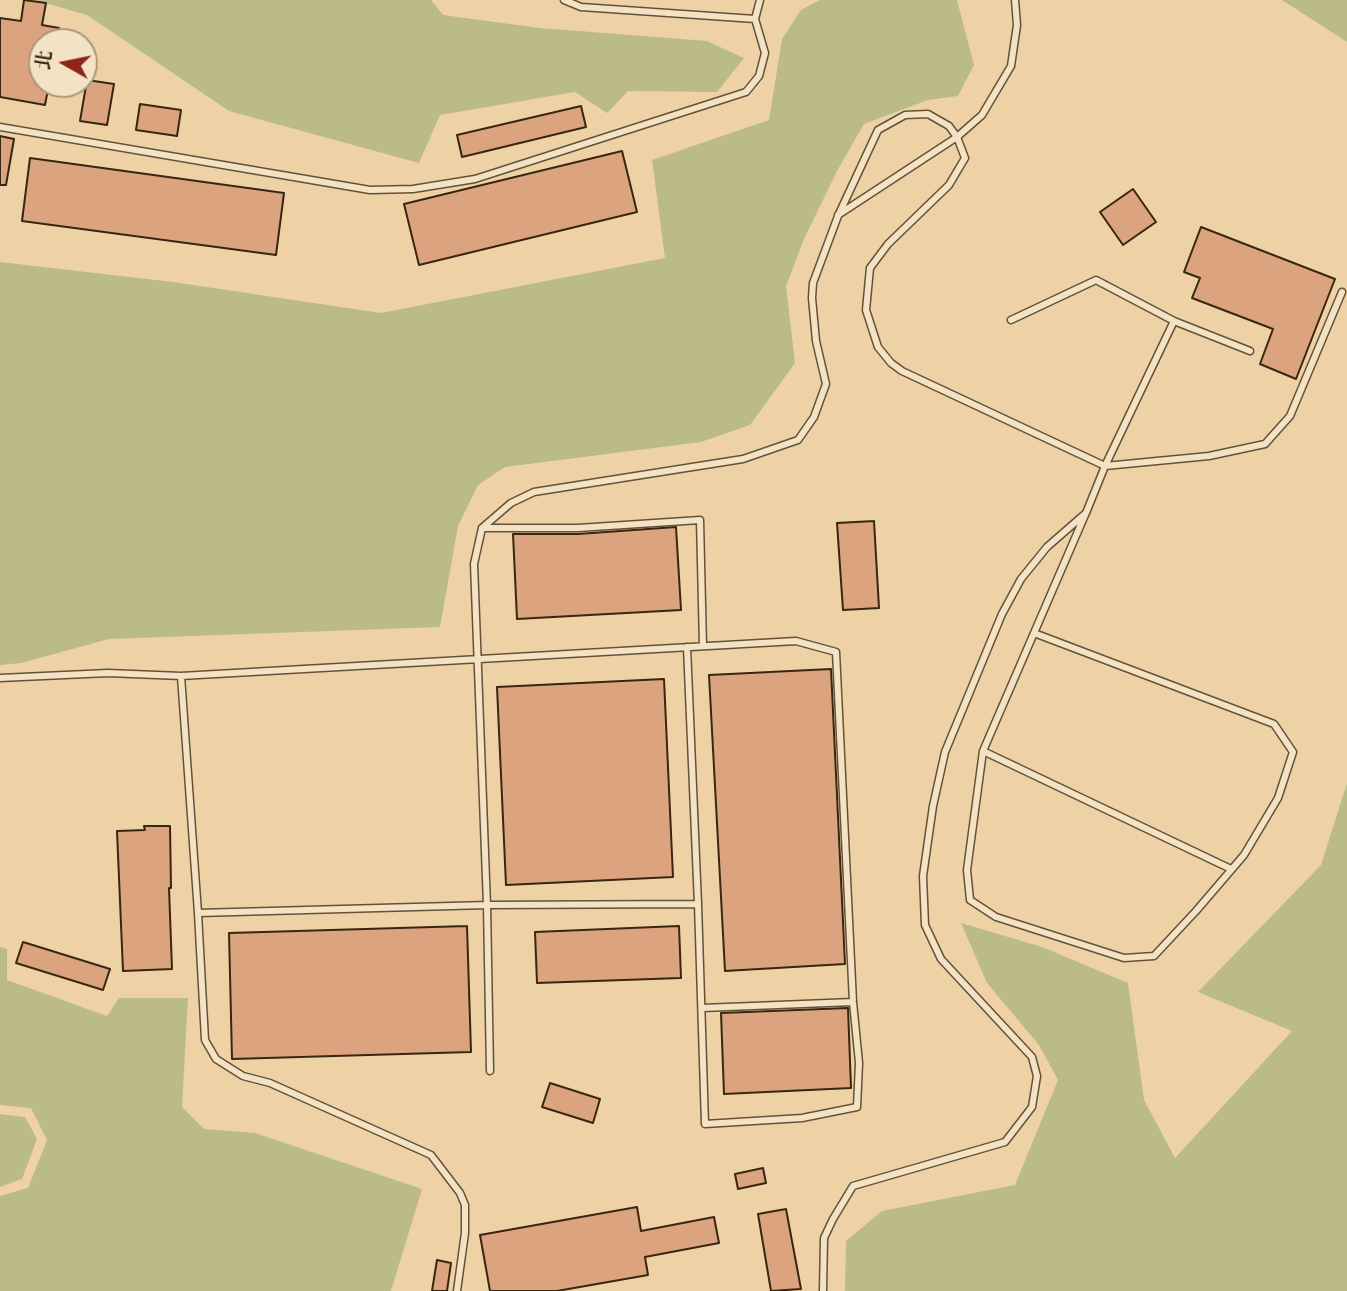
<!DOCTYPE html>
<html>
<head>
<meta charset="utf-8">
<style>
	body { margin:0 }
	#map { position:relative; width:1347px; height:1291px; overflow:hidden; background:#eed2a6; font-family:"Libre Bodoni","Noto Serif TC",serif }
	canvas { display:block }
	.north { position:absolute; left:28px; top:28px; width:70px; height:70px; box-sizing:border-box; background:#f4e2c5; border:2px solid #a8977d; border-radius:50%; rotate:279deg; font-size:19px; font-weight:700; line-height:28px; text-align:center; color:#372611 }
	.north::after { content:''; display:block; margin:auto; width:24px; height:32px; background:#8f2418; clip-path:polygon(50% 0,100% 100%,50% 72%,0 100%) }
</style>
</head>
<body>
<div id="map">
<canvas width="1347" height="1291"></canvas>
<div class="north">北</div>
</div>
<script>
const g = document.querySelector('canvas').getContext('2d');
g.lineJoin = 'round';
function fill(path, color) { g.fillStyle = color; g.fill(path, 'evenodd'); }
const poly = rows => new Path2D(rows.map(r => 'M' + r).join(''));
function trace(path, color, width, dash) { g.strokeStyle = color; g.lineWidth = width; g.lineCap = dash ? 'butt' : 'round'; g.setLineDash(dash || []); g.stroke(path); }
fill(poly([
	[35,0,431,0,443,15,540,28,707,41,744,58,717,92,628,91,607,113,575,92,440,115,419,163,229,111,87,15],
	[820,0,957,0,974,65,958,96,928,100,864,124,837,171,804,239,786,286,795,363,750,425,701,442,505,467,478,485,458,526,440,627,109,639,21,663,0,665,0,262,173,282,381,313,665,258,652,160,769,120,782,39,801,10],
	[1282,0,1347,0,1347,42],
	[1347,783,1347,1291,845,1291,846,1241,882,1211,1015,1185,1058,1080,1039,1045,987,983,961,923,1042,947,1128,983,1144,1100,1175,1158,1292,1031,1198,992,1321,865],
	[0,947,7,949,7,980,107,1016,119,998,188,998,182,1107,204,1129,255,1133,422,1189,391,1291,0,1291,0,1196,28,1188,47,1140,31,1108,0,1105],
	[0,1114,25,1117,37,1139,22,1179,0,1187]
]), '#babb86');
const building = poly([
	[24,0,46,3,42,25,59,28,56,42,42,42,42,84,49,84,45,105,0,97,0,18,21,21,24,0],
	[87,80,114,84,107,125,80,121,87,80],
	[140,104,181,110,177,136,136,130,140,104],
	[581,106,586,127,462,157,457,135,581,106],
	[0,136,14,139,6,185,0,185,0,136],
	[622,151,637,212,419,265,404,204,622,151],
	[30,158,284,193,276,255,22,221,30,158],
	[1133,189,1156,222,1123,245,1100,212,1133,189],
	[1201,227,1335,279,1296,379,1260,364,1273,329,1192,298,1200,278,1184,272,1201,227],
	[874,521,879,608,843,610,837,523,874,521],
	[676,527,681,610,517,619,513,534,578,534,676,527],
	[831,669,845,964,725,971,709,675,831,669],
	[664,679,673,877,506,885,497,687,664,679],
	[144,826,170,826,171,888,169,888,172,969,123,971,117,831,145,830,144,826],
	[467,926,471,1052,232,1059,229,933,467,926],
	[679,926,681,978,537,983,535,932,679,926],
	[23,942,110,969,103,990,16,963,23,942],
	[848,1008,851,1088,724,1094,721,1013,848,1008],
	[550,1083,600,1099,593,1123,542,1107,550,1083],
	[763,1168,766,1183,738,1189,735,1174,763,1168],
	[637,1207,641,1231,714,1217,719,1243,645,1257,648,1275,557,1291,490,1291,480,1235,637,1207],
	[786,1209,801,1289,771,1291,758,1214,786,1209],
	[437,1260,451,1263,447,1291,432,1291,437,1260]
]);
fill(building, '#dca37f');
trace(building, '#372611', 2);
const lane = poly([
	[755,19,760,0],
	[0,127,370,190,413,189,475,179,746,92,759,76,765,53,755,19,581,7,564,0],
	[838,215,957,137,982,115,1011,66,1017,25,1015,0],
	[1174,321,1250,351],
	[482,528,578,528,700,520,703,646],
	[1034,633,1274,724,1293,752,1278,798,1244,855,1196,911,1154,956,1124,958,996,917,970,900,967,870,983,751,1085,515],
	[181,676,198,913,487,905,698,904,687,647],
	[0,678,108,673,181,676,796,641,836,652,853,1002,859,1063,857,1107,802,1118,705,1124,698,904],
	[983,751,1231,869],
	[198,913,205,1040,216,1059,243,1076,270,1083,431,1155,460,1193,465,1205,465,1233,457,1291],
	[702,1008,853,1002],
	[490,1071,487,905,474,564,482,528,511,503,534,492,743,459,798,440,814,417,826,384,816,341,812,298,813,283,838,216,878,130,905,115,928,114,949,126,957,137,965,158,949,185,888,244,870,268,866,310,878,347,891,363,902,371,1105,466,1209,456,1265,444,1290,416,1342,292],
	[823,1291,824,1238,833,1219,853,1186,1005,1142,1032,1107,1037,1076,1032,1057,941,959,925,925,923,876,933,806,945,752,1002,614,1021,579,1047,547,1086,513,1105,466,1174,321,1096,280,1011,320]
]);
trace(lane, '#655136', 9);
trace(lane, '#f4e2c5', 6);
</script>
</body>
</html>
